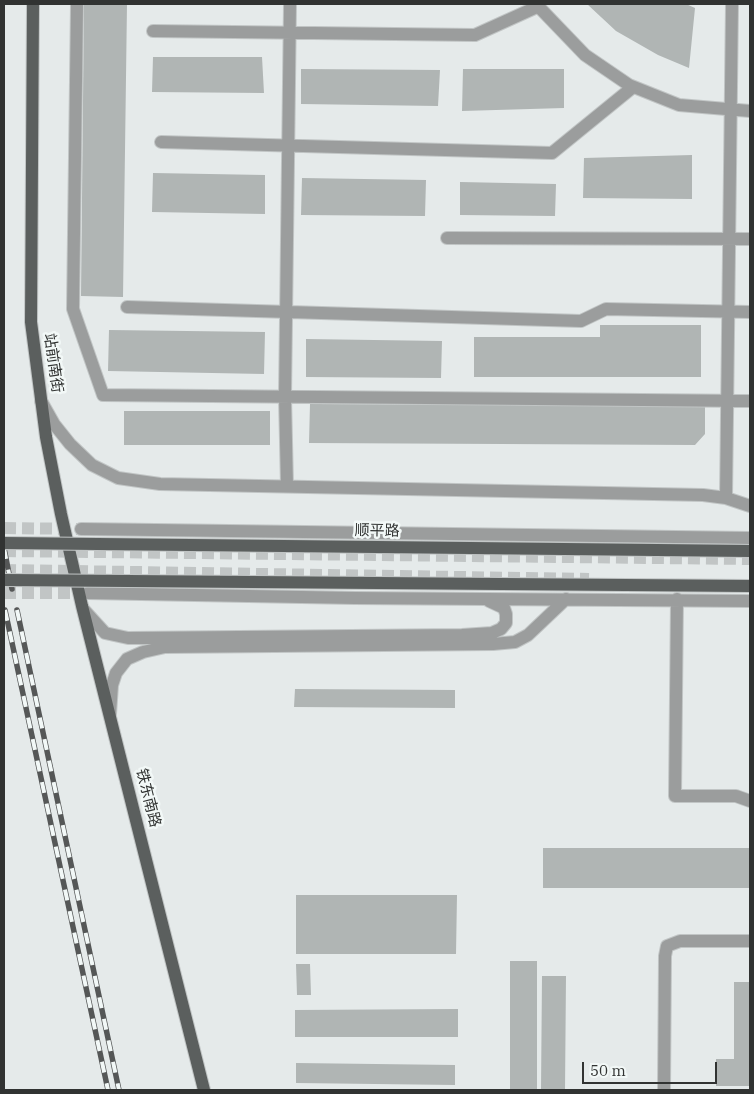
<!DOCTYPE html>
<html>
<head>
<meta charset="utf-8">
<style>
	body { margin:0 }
	#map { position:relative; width:754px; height:1094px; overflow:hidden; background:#e5eaea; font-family:"IBM Plex Serif",serif }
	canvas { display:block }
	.frame { position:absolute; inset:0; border:5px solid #313332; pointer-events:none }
	.scale { position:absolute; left:582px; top:1062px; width:135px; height:22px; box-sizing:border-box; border:2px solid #313332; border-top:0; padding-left:6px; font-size:15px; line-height:18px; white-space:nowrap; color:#313332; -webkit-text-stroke:4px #f2f8f7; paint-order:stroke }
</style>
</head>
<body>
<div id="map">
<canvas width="754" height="1094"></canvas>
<div class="frame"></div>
<div class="scale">50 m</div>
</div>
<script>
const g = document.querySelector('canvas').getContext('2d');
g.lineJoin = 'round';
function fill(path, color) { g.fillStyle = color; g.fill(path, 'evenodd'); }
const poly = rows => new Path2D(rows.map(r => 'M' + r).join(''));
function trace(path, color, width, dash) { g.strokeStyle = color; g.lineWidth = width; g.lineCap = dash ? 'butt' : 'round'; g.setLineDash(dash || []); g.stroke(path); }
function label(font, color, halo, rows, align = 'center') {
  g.font = font + ' "IBM Plex Serif","Noto Sans SC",serif'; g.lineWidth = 5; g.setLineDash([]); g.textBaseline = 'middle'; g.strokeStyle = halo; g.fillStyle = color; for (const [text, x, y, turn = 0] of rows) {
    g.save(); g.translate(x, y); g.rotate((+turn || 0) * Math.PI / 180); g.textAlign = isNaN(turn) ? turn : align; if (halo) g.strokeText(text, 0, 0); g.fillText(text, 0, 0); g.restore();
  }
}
fill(poly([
	[84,4,127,4,123,297,81,296],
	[587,4,686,4,695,8,689,68,658,55,616,31],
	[153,57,262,57,264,93,152,92],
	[301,69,440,70,438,106,301,104],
	[463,69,564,69,564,108,462,111],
	[692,155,692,199,583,198,584,158],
	[153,173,265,175,265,214,152,212],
	[302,178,426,180,425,216,301,215],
	[460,182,556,184,555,216,460,215],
	[600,325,701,325,701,377,474,377,474,337,600,337],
	[109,330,265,332,264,374,108,371],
	[306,339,442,341,441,378,306,377],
	[310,404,705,406,705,434,695,445,309,443],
	[124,411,270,411,270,445,124,445],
	[295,689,455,690,455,708,294,707],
	[543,848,750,848,750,888,543,888],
	[296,895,457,895,456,954,296,954],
	[510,961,537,961,537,1090,510,1090],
	[296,964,310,964,311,995,297,995],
	[542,976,566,976,565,1090,541,1090],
	[734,982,750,982,750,1086,716,1086,716,1059,734,1059],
	[458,1009,458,1037,295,1037,295,1010],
	[296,1063,455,1065,455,1085,296,1083]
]), '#b0b5b4');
trace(poly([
	[4,528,81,529],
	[4,551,750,559],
	[4,570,589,579],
	[4,593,88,593]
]), '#c1c5c5', 12, [12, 6]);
const minor = poly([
	[77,4,73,309,103,395,750,401],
	[536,4,585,55,629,85,679,105,750,111],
	[153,31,475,35,539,6],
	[161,142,552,153,633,87],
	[447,238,750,239],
	[127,307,581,321,606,309,750,312],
	[41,401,54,424,70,444,92,465,118,478,160,484,703,495,726,498,750,506],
	[287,486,285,397,290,4],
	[726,498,732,4],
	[81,529,750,538],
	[88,593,355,598,750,601],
	[677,599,675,796,736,796,750,801],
	[84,610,105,633,128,638,462,635,492,633,501,629,506,623,506,614,504,608,489,601],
	[110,714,112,685,116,673,127,659,143,652,165,647,493,644,515,642,528,635,566,599],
	[664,1090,665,956,667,946,680,941,750,941]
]);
const major = poly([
	[33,4,31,322,46,437,61,514,82,606,204,1090]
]);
trace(minor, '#c1c5c5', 14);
trace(major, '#c1c5c5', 14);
trace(minor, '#9b9d9d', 12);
trace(major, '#5b5f5e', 12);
const rail = poly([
	[4,548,12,589],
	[5,610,108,1090],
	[17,610,119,1090]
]);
trace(rail, '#555757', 5.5);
trace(rail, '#f2f8f7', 4, [11]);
const majorBridge = poly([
	[4,543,750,551],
	[4,580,750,586]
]);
trace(majorBridge, '#c1c5c5', 14, []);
trace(majorBridge, '#5b5f5e', 12);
label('15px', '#313332', '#f2f8f7', [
	["站前南街",53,363,82],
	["顺平路",377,531,1],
	["铁东南路",148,798,76]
]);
</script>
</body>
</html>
